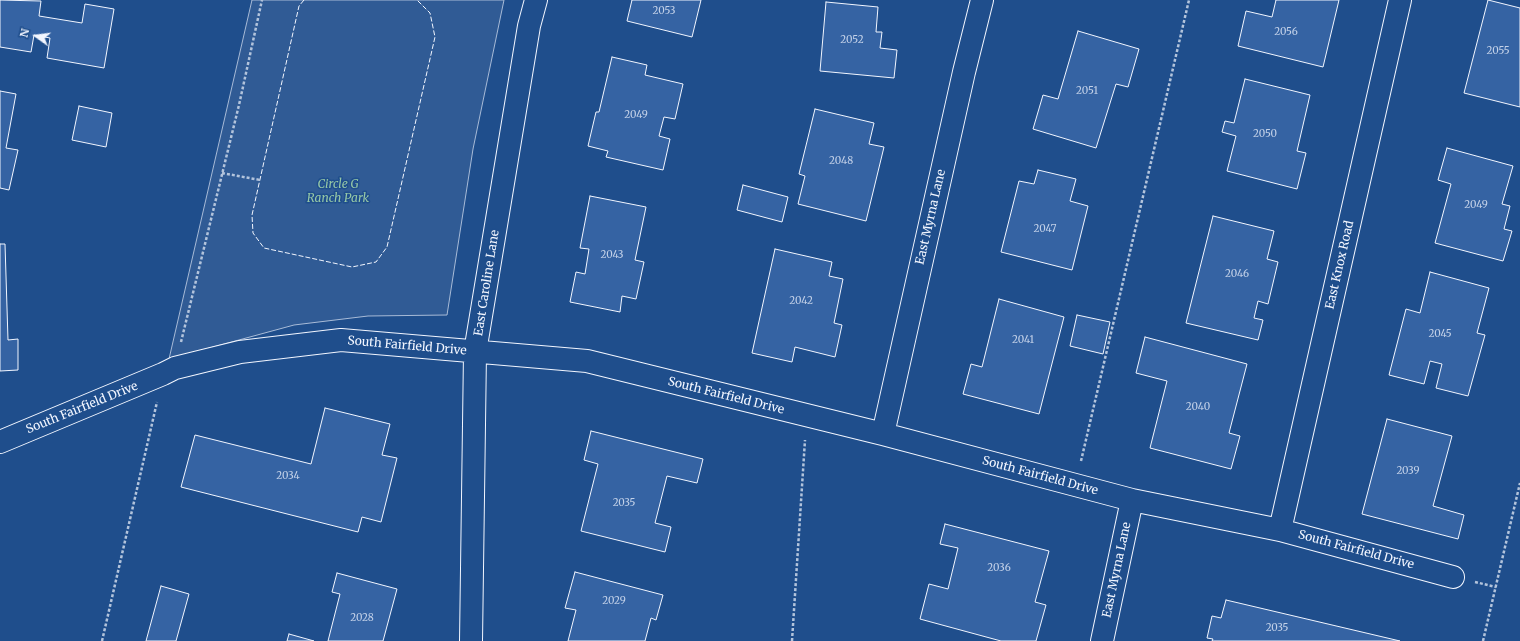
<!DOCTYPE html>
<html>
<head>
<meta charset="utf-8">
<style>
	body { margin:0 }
	#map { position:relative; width:1520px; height:641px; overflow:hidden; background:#1f4e8c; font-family:Merriweather,serif }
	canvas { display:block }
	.north { position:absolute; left:16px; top:16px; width:40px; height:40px; -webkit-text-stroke:3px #1f4e8c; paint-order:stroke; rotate:284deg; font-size:11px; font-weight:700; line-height:16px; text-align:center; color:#f2f6ff }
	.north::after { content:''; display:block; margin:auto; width:14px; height:18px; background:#f2f6ff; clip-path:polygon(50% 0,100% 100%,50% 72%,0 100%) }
</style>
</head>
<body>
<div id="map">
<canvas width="1520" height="641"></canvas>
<div class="north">N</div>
</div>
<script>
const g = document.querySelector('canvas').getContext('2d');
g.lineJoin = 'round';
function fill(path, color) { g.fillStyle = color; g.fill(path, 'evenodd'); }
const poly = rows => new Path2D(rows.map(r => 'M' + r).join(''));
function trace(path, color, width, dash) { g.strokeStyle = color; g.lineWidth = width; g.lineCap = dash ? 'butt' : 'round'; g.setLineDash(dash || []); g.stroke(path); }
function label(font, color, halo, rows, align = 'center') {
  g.font = font + ' Merriweather,serif'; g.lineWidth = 3; g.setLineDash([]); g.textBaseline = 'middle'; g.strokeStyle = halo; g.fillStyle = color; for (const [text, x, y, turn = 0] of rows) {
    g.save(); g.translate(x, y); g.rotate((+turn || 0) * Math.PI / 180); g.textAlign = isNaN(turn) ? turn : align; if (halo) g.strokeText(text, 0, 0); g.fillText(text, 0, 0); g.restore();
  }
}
const built = poly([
	[252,0,504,0,473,149,447,315,368,316,294,325,169,359,252,0]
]);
fill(built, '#305b95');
trace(built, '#a8bbd7', 1);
const building = poly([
	[0,0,41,1,39,16,82,23,85,4,114,9,104,68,47,58,50,38,34,35,31,52,0,47,0,0],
	[632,0,701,0,692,37,627,21,632,0],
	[1276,0,1339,0,1323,67,1238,46,1246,11,1272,17,1276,0],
	[1488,0,1520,8,1520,107,1464,93,1488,0],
	[826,2,878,7,876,32,882,32,880,48,897,50,894,78,820,71,826,2],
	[1078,31,1139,49,1128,87,1116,84,1096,148,1033,129,1043,95,1058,99,1078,31],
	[612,57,647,65,645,75,683,84,675,119,664,117,659,136,670,139,663,170,606,157,608,151,588,146,596,112,599,112,612,57],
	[1245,79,1310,95,1297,151,1306,153,1297,189,1227,171,1236,136,1222,132,1225,121,1234,123,1245,79],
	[0,91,16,94,6,148,18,150,9,190,0,188,0,91],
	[79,106,112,113,106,147,72,140,79,106],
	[815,109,874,123,869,144,884,147,866,221,798,204,805,176,799,174,815,109],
	[1447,148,1513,166,1502,204,1510,206,1504,229,1512,231,1503,261,1435,243,1451,184,1438,180,1447,148],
	[1038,170,1076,179,1070,201,1088,206,1072,270,1001,252,1019,181,1034,184,1038,170],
	[743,185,788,197,782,222,737,210,743,185],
	[590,196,646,207,635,260,644,262,636,299,622,296,620,312,570,302,576,272,585,274,589,249,580,248,590,196],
	[1213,216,1274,231,1267,259,1278,262,1268,304,1258,301,1254,318,1263,320,1258,340,1186,323,1213,216],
	[0,244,5,244,8,340,18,339,18,370,0,371,0,244],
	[775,249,832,262,829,276,843,279,834,323,842,325,835,357,795,347,792,362,752,353,775,249],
	[1430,272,1489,288,1477,333,1485,335,1468,396,1436,388,1442,364,1430,361,1424,384,1389,375,1406,309,1420,313,1430,272],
	[999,299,1064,317,1039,414,963,394,971,364,982,367,999,299],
	[1077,315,1110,322,1103,354,1070,346,1077,315],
	[1145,337,1247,364,1229,433,1240,436,1231,469,1150,448,1167,381,1136,373,1145,337],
	[325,408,390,424,382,455,397,458,381,522,362,517,358,532,181,487,195,435,311,464,325,408],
	[1387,419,1452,436,1433,506,1464,515,1458,539,1362,514,1387,419],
	[591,431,703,459,697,483,667,476,655,523,671,527,665,552,581,531,598,464,584,460,591,431],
	[945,524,1049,551,1035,602,1046,605,1036,641,1001,641,920,619,929,584,948,589,958,548,940,544,945,524],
	[575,572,663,595,656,620,651,618,645,641,568,641,576,610,565,608,575,572],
	[337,573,397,589,383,641,328,641,340,594,332,592,337,573],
	[161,586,189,594,176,641,146,641,161,586],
	[1226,600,1400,641,1212,641,1213,639,1207,638,1212,616,1221,618,1226,600],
	[289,634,314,641,287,641,289,634]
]);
fill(building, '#3563a3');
trace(building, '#f2f6ff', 1);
const minor = poly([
	[883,434,964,72,982,0],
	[0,442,163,374,175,368,240,352,341,340,587,361,883,434,1132,500,1280,530,1453,577],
	[1280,530,1400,0],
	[471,641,475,352,529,26,536,0],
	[1102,641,1132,500]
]);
trace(minor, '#f2f6ff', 24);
trace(poly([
	[222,173,260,180],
	[181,342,239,105,262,0],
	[1081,461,1189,0],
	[1475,582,1496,587],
	[102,641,157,402],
	[792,641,805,440],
	[1483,641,1520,483]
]), '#b3c4dc', 2.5, [3, 2]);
trace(minor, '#1f4e8c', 22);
trace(poly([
	[304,0,299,6,252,215,253,233,264,248,352,267,376,262,387,247,435,37,430,13,417,0]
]), '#f2f6ff', 1, [5, 2]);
label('10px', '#c3d1e8', null, [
	["2053",664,11],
	["2056",1286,32],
	["2052",852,40],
	["2055",1498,51],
	["2051",1087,91],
	["2049",636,115],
	["2050",1265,134],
	["2048",841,161],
	["2049",1476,205],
	["2047",1045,229],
	["2043",612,255],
	["2046",1237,274],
	["2042",801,301],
	["2045",1440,334],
	["2041",1023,340],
	["2040",1198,407],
	["2039",1408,471],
	["2034",288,476],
	["2035",624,503],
	["2036",999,568],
	["2029",614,601],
	["2028",362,618],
	["2035",1277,628]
]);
label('italic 12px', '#97c8a6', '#1f4e8c', [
	["Circle G",338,185],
	["Ranch Park",338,199]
]);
label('12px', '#f2f6ff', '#1f4e8c', [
	["East Myrna Lane",931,217,-77],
	["East Knox Road",1340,265,-77],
	["East Caroline Lane",487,283,-81],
	["South Fairfield Drive",407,346,5],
	["South Fairfield Drive",726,396,14],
	["South Fairfield Drive",82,408,-22],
	["South Fairfield Drive",1040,476,15],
	["South Fairfield Drive",1356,550,15],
	["East Myrna Lane",1117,570,-78]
]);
</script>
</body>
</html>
